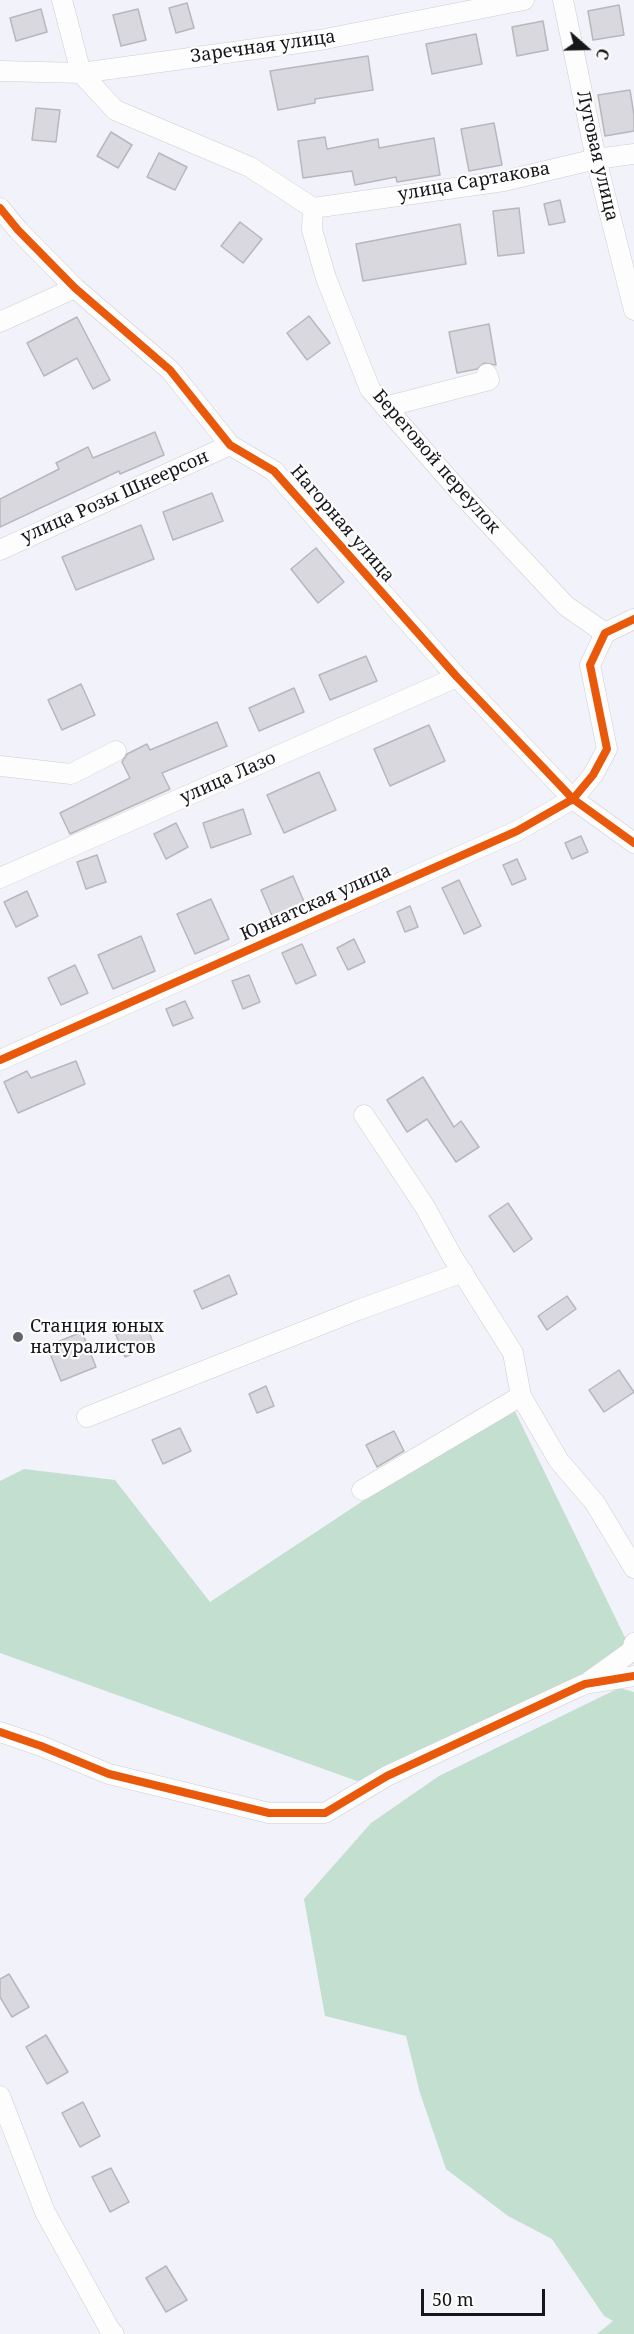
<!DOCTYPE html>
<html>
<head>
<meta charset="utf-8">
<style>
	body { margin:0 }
	#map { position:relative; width:634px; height:2334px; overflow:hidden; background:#f2f2fa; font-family:"Noto Serif",serif }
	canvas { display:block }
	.north { position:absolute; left:556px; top:18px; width:60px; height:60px; -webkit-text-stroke:4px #fdfdfd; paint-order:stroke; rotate:110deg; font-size:16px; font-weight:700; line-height:24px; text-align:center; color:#16161b }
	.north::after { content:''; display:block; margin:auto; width:21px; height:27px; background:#16161b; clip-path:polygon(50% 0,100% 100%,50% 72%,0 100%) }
	.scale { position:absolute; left:421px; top:2289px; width:124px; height:27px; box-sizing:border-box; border:3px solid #16161b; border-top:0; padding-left:8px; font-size:18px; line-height:21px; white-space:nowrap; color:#16161b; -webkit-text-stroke:4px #fdfdfd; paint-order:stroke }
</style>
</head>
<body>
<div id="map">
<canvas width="634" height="2334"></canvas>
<div class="north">С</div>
<div class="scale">50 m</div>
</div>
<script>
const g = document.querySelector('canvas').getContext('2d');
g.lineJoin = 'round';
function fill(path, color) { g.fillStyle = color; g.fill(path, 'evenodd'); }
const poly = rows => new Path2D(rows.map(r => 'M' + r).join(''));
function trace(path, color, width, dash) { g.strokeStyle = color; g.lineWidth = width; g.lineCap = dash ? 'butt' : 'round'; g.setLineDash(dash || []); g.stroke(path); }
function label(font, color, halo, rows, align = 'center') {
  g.font = font + ' "Noto Serif",serif'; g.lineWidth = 4.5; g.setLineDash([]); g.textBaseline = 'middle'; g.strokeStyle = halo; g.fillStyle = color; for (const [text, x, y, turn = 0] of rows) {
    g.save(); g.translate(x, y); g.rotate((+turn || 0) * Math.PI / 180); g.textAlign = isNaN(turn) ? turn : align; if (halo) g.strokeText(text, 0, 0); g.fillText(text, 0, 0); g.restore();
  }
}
fill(poly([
	[511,1403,634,1656,634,1663,576,1688,387,1776,357,1781,0,1653,0,1481,24,1469,115,1480,210,1602],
	[619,1688,634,1692,634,2334,597,2334,613,2321,604,2316,552,2239,508,2216,446,2169,420,2093,406,2036,325,2016,304,1899,371,1823,439,1776]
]), '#c3dfd0');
const building = poly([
	[187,3,194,28,176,33,169,8,187,3],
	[619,5,624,35,593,40,588,11,619,5],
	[41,9,47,32,16,41,10,18,41,9],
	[138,9,146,40,121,46,113,15,138,9],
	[543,21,548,50,517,56,512,27,543,21],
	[476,34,482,64,432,74,426,44,476,34],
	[368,56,373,90,315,99,315,103,278,110,270,71,368,56],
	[630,90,634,115,634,131,605,136,598,95,630,90],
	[36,108,60,110,56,142,32,140,36,108],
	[494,123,502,165,469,171,461,129,494,123],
	[111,132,132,145,118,168,97,156,111,132],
	[325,137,327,149,378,139,379,148,434,138,440,175,397,182,396,177,355,185,352,171,303,178,298,141,325,137],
	[159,153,187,167,175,190,147,177,159,153],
	[560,200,565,222,549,225,544,204,560,200],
	[519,208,524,253,498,256,493,211,519,208],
	[240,222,262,239,243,263,221,246,240,222],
	[460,224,466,264,363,281,356,244,460,224],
	[309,316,330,343,307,360,287,333,309,316],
	[77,317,110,380,93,389,77,358,44,376,27,343,77,317],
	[489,324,496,365,484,363,477,369,457,373,449,332,489,324],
	[155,432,164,455,120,474,119,471,0,527,0,499,59,469,56,463,88,447,93,458,155,432],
	[212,493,223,521,173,540,163,512,212,493],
	[141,525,154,559,76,590,62,557,141,525],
	[316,548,344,582,318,603,291,569,316,548],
	[366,656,377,681,330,700,319,675,366,656],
	[81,684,95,715,62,730,48,700,81,684],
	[294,688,304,712,259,731,249,708,294,688],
	[217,722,227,746,162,773,170,789,70,834,60,813,130,778,122,762,127,754,147,744,150,750,217,722],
	[429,725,445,761,390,786,374,749,429,725],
	[319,772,336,810,284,833,267,795,319,772],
	[243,809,251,834,211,848,203,823,243,809],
	[176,823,188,847,166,859,154,834,176,823],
	[581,836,588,852,572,859,565,843,581,836],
	[97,855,106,882,86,889,77,862,97,855],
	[517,859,526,879,512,885,503,865,517,859],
	[293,876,305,904,273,918,261,890,293,876],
	[459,880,481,926,464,934,442,888,459,880],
	[27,891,38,916,16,927,4,902,27,891],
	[211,899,229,939,195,954,177,914,211,899],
	[410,906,418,927,405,932,397,912,410,906],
	[141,936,155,971,113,989,98,955,141,936],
	[354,939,365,962,348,970,337,948,354,939],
	[302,944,316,975,296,984,282,953,302,944],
	[75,965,88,993,61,1005,48,978,75,965],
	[249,975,260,1002,243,1009,232,981,249,975],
	[185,1001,193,1018,173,1026,166,1009,185,1001],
	[76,1061,85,1084,18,1113,4,1082,27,1071,31,1078,76,1061],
	[423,1077,454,1127,461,1121,479,1147,456,1162,427,1119,407,1132,387,1100,423,1077],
	[508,1203,532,1239,514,1252,489,1216,508,1203],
	[229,1275,237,1294,202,1309,194,1291,229,1275],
	[567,1296,576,1309,547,1330,538,1316,567,1296],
	[145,1322,154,1345,125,1357,116,1335,145,1322],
	[82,1332,96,1367,61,1381,47,1346,82,1332],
	[619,1370,634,1392,604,1412,589,1390,619,1370],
	[266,1386,274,1406,257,1413,249,1394,266,1386],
	[180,1428,191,1451,163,1464,152,1440,180,1428],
	[394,1431,404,1451,377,1467,366,1445,394,1431],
	[9,1974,29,2007,12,2017,0,1997,0,1979,9,1974],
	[46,2035,68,2072,47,2084,26,2047,46,2035],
	[83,2102,100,2136,80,2147,62,2113,83,2102],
	[111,2168,129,2202,110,2212,92,2177,111,2168],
	[166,2266,187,2300,166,2312,146,2278,166,2266]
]);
fill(building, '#d9d8df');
trace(building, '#b7b7bc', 1.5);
const minor = poly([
	[62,0,81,73,115,110,250,167,313,208],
	[563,0,596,159,634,310],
	[0,71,81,73,320,40,524,0],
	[0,208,18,230,75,288,170,370,230,445,274,471,457,677,573,799,593,775,607,749,590,665,605,633,634,619],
	[313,208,312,230,326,278,370,389,466,499,566,606,605,633],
	[313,208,504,181,596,159,634,154],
	[0,322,75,288],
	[385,407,489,380,487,374],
	[0,550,230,445],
	[0,766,71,774,116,751],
	[0,878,457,677],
	[0,1060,517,831,573,799,634,843],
	[364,1115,425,1207,452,1256,513,1353,521,1396,559,1461,595,1503,634,1568],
	[87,1417,358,1310,463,1272],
	[362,1490,521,1396],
	[590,1681,632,1651,634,1643],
	[0,1732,41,1746,109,1774,269,1813,325,1813,387,1776,576,1688,585,1684,634,1676],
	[0,2096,45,2212,110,2330,114,2334]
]);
trace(minor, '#cdcdd3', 21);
trace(minor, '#fdfdfe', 20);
trace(poly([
	[0,208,18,230,75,288,170,370,230,445,274,471,457,677,573,799,593,775,607,749,590,665,605,633,634,619],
	[0,1060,517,831,573,799,634,843],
	[0,1732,41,1746,109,1774,269,1813,325,1813,387,1776,576,1688,585,1684,634,1676]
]), '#e8590c', 8);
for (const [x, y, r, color] of [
	[18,1337,6,"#636369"]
]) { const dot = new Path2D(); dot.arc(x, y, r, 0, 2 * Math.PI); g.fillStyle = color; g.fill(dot); trace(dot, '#fdfdfd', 2); }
label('18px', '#16161b', '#fdfdfd', [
	["Заречная улица",263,47,-8],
	["Луговая улица",597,156,77],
	["улица Сартакова",474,182,-10],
	["Береговой переулок",436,462,49],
	["улица Розы Шнеерсон",115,497,-24],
	["Нагорная улица",342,524,49],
	["улица Лазо",228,778,-24],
	["Юннатская улица",316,903,-24]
]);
label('18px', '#16161b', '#fdfdfd', [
	["Станция юных",30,1327],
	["натуралистов",30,1348]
], 'left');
</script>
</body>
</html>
